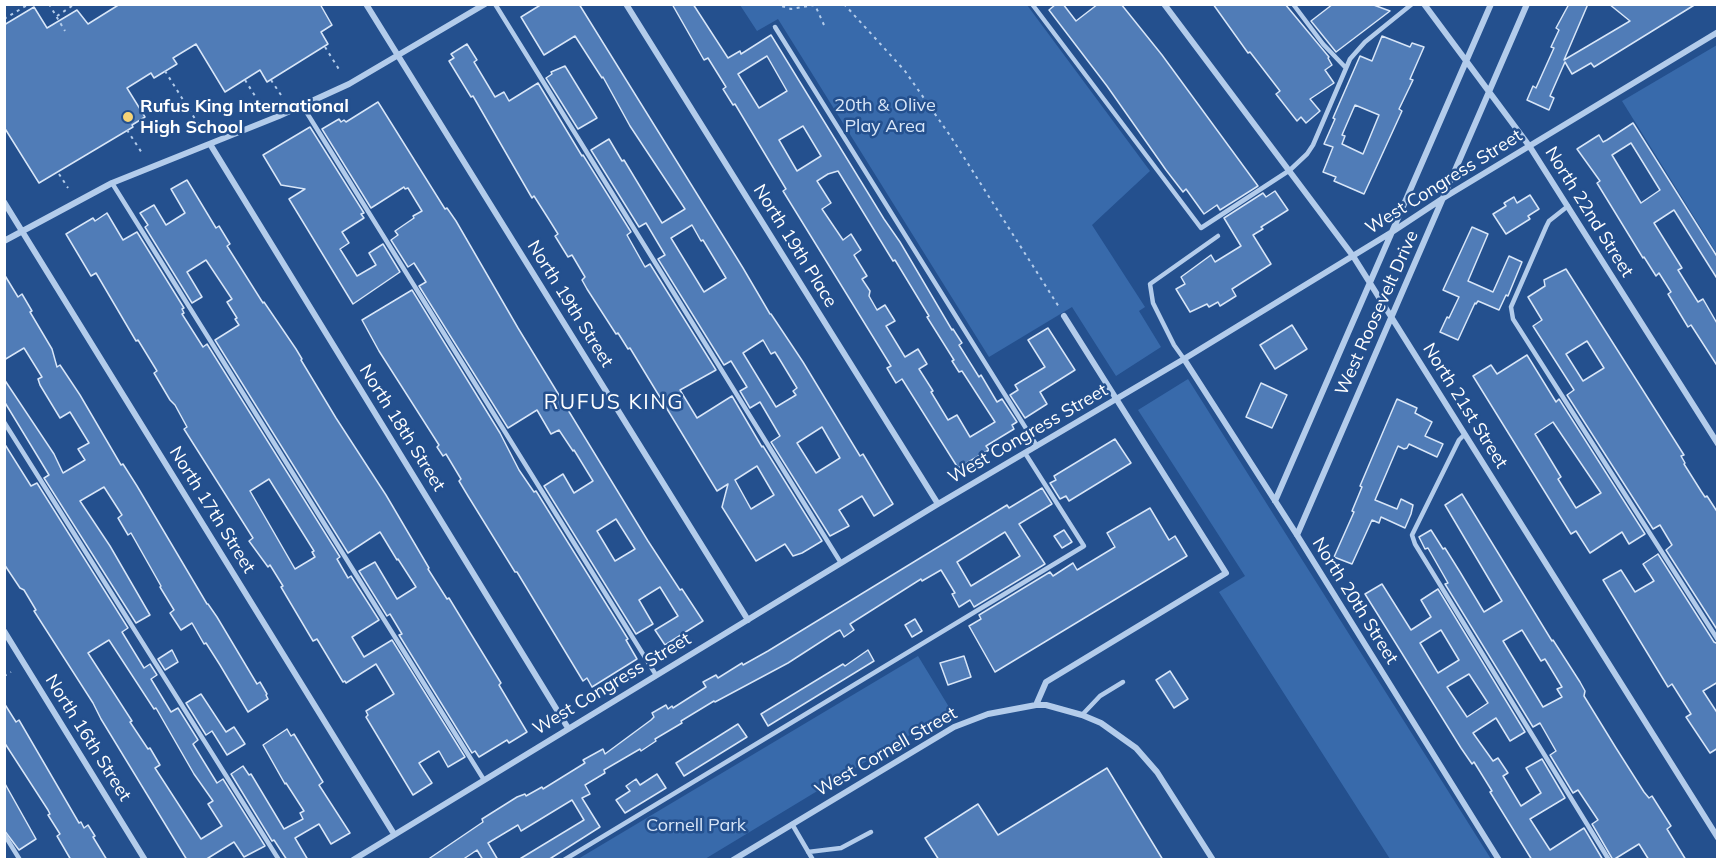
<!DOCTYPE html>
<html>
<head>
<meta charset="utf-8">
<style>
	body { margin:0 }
	#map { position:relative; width:1722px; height:864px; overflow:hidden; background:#24508e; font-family:Mulish,sans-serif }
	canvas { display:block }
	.frame { position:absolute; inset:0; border:6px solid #fff; pointer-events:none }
</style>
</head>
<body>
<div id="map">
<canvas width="1722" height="864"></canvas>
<div class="frame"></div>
</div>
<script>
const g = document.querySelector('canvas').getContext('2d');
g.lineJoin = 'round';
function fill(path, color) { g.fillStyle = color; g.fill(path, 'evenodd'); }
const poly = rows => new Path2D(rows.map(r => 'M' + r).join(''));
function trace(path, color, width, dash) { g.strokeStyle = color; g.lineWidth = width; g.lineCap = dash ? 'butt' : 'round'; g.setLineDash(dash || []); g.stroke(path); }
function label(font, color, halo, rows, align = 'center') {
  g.font = font + ' Mulish,sans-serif'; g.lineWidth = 5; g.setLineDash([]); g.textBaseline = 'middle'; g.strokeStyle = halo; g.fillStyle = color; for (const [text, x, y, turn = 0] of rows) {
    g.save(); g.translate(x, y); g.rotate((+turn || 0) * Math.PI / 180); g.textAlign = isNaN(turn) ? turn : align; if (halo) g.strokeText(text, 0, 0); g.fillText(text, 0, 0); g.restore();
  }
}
fill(poly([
	[740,5,1027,5,1150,171,1092,225,1145,307,1139,311,1161,347,1116,376,1072,307,989,357,778,19,757,31],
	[1717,45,1717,254,1622,101],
	[1188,379,1491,859,1390,859,1219,592,1245,576,1138,410],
	[918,656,952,712,928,724,705,859,578,859]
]), '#386aab');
const building = poly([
	[120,4,320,4,332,25,321,32,328,44,267,82,260,70,225,92,196,44,173,58,177,64,154,78,151,73,127,88,145,117,132,125,133,127,39,183,4,127,4,25,34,7,47,28,77,10,88,24,120,4],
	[542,4,579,4,743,268,770,314,771,314,803,362,860,456,863,454,893,504,874,516,862,496,839,510,849,526,830,536,771,442,780,436,760,402,750,408,740,391,747,387,731,361,724,365,658,259,665,255,646,223,639,227,591,150,609,139,622,161,624,160,662,223,685,209,630,126,603,77,602,78,575,36,544,55,521,17,542,4],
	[692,225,701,241,703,240,726,278,704,292,671,238,692,225],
	[763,340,771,354,775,352,780,360,797,388,793,391,796,395,776,407,743,353,763,340],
	[822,427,840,458,816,473,797,443,822,427],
	[672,4,693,4,728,58,740,51,741,54,771,35,884,219,900,242,952,330,953,329,962,343,959,345,979,377,981,375,997,402,1002,399,1017,422,1012,425,1014,429,986,446,989,450,958,468,902,379,896,383,887,368,891,366,783,191,786,189,735,104,733,105,723,89,726,87,708,58,704,60,672,4],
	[767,56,787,91,759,108,738,74,767,56],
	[803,126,821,156,797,171,779,140,803,126],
	[838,171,893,261,895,260,929,316,927,317,954,360,952,361,959,372,962,371,995,422,970,437,957,415,948,420,931,392,933,391,919,369,927,364,918,349,905,357,886,326,895,321,885,305,877,310,869,296,870,291,862,279,867,276,854,255,861,250,851,234,843,240,822,209,831,203,817,181,828,174,838,171],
	[1056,4,1063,4,1076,21,1098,4,1121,4,1162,55,1258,186,1220,210,1217,205,1204,214,1186,189,1183,192,1166,170,1107,86,1049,10,1056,4],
	[1213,4,1285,4,1329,57,1328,58,1332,65,1325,70,1334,83,1310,99,1320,111,1306,123,1301,117,1297,121,1276,94,1280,91,1250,52,1248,53,1213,4],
	[1333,4,1371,4,1390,11,1336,52,1311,21,1333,4],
	[1569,4,1588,4,1564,60,1630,21,1609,4,1696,4,1594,67,1591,63,1572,74,1565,62,1550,96,1554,98,1549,110,1527,100,1533,86,1536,88,1554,48,1551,47,1559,30,1556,28,1569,4],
	[1382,36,1410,47,1412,43,1424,47,1410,79,1413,80,1399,109,1402,111,1364,194,1334,181,1336,177,1323,172,1333,147,1324,144,1335,119,1333,118,1360,56,1372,61,1382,36],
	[1355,105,1379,115,1363,154,1342,144,1345,136,1342,135,1355,105],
	[467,44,477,60,474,62,495,97,504,92,509,101,538,83,582,156,583,155,631,232,627,235,645,267,650,264,716,370,680,390,697,418,732,396,762,447,763,446,822,541,802,553,793,556,785,544,756,561,722,507,728,484,717,491,630,348,628,349,618,333,616,334,587,289,582,280,585,277,572,255,568,257,555,236,558,234,548,218,534,196,532,198,473,96,471,97,449,61,454,58,451,54,467,44],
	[757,466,774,495,751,509,735,480,757,466],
	[565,66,597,118,578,129,546,78,552,74,551,72,565,66],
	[378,102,445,209,447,208,456,221,518,328,648,541,680,590,682,589,703,621,665,645,655,630,678,616,660,587,639,600,653,624,636,634,544,486,563,474,574,493,593,481,574,450,573,451,559,430,551,434,537,410,508,428,419,286,426,282,414,263,408,267,391,240,398,235,395,231,414,218,413,216,422,211,408,188,405,189,404,187,371,208,322,129,339,119,341,122,344,120,346,122,378,102],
	[616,519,635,549,615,561,597,531,616,519],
	[1633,123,1718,258,1718,280,1674,210,1654,223,1682,268,1678,270,1698,302,1703,299,1718,325,1718,367,1691,325,1688,327,1668,294,1671,292,1659,273,1656,276,1644,257,1643,258,1597,183,1600,181,1577,149,1599,135,1603,142,1607,140,1633,123],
	[1631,143,1660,190,1641,203,1612,155,1631,143],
	[310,127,364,213,361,214,364,218,342,232,349,243,340,249,357,276,376,265,369,253,383,244,400,272,353,304,289,199,305,189,281,185,263,155,310,127],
	[187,180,216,228,219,226,230,244,227,246,263,303,264,302,296,349,302,359,301,360,336,418,386,495,429,568,428,569,447,599,449,598,463,621,501,683,499,685,527,732,509,743,507,740,479,757,475,751,472,753,399,635,402,634,390,614,387,616,359,571,375,562,397,599,416,587,398,559,397,560,380,532,348,553,215,340,239,325,235,319,237,318,227,302,232,299,206,260,187,272,202,297,192,303,145,227,148,225,140,213,154,205,166,225,185,213,171,189,187,180],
	[1275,191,1288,210,1261,227,1263,229,1253,235,1271,264,1232,289,1236,296,1220,306,1218,302,1209,307,1207,304,1190,312,1176,289,1185,284,1181,277,1211,255,1215,262,1241,246,1224,218,1263,193,1266,197,1275,191],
	[1530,195,1539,209,1528,216,1530,219,1506,234,1493,214,1506,206,1504,203,1514,197,1517,203,1530,195],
	[107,213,123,240,137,232,184,308,182,309,184,313,182,314,203,347,207,344,340,557,337,559,348,578,351,576,379,620,352,637,364,657,392,640,465,757,448,767,439,751,419,763,432,783,413,795,366,717,368,715,366,711,394,694,376,664,346,683,345,681,343,682,317,639,313,641,281,587,283,586,270,565,268,567,249,541,253,538,184,429,187,427,175,405,170,400,154,373,157,371,138,340,136,341,96,273,91,276,66,234,93,218,95,221,107,213],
	[269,479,314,551,312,552,315,557,295,569,250,491,269,479],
	[1472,227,1488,234,1468,281,1493,292,1509,256,1522,262,1508,296,1506,295,1499,310,1478,301,1476,304,1475,303,1458,340,1440,332,1447,317,1449,318,1459,297,1443,290,1472,227],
	[1566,269,1684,455,1681,456,1685,463,1684,464,1701,491,1705,497,1707,496,1718,513,1718,631,1666,550,1672,545,1660,525,1653,529,1567,395,1574,390,1533,326,1542,320,1528,297,1545,286,1544,280,1566,269],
	[1587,341,1604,368,1583,381,1566,354,1587,341],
	[4,274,18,297,22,294,32,311,30,312,52,349,57,367,60,365,80,395,121,465,123,464,137,486,207,604,208,604,217,617,257,684,260,682,267,694,266,695,268,699,248,712,220,665,206,643,204,644,192,623,181,630,170,613,174,610,160,587,161,586,131,533,128,535,118,518,122,515,104,487,80,501,110,546,150,615,136,623,44,478,49,475,4,401,4,379,54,454,63,473,85,460,78,449,89,443,70,412,60,418,40,385,38,379,42,377,24,348,4,360,4,274],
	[412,290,500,433,519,470,534,492,536,491,628,639,626,640,637,659,592,687,587,678,583,681,517,572,515,572,468,496,459,481,461,479,446,454,443,456,437,447,439,445,379,351,362,320,412,290],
	[1292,325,1307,349,1275,369,1260,345,1292,325],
	[1048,328,1075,370,1040,392,1047,404,1025,418,1010,395,1018,390,1015,385,1045,367,1028,340,1048,328],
	[1527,355,1556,402,1559,399,1645,534,1629,544,1622,532,1590,553,1576,531,1571,534,1473,376,1491,365,1497,374,1527,355],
	[1553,422,1601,493,1576,508,1558,479,1561,477,1535,434,1553,422],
	[1261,383,1287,395,1272,428,1246,417,1261,383],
	[1397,399,1417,408,1415,413,1432,422,1425,436,1443,444,1437,457,1409,444,1407,448,1404,449,1398,446,1375,500,1397,509,1401,499,1413,505,1411,514,1405,528,1381,517,1379,523,1372,520,1352,564,1334,557,1354,512,1352,511,1362,487,1360,486,1397,399],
	[1115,439,1131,463,1069,501,1066,496,1060,499,1050,483,1056,480,1054,476,1115,439],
	[4,443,31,486,37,483,128,628,122,632,144,668,150,664,157,675,151,679,171,712,178,708,198,740,193,744,217,783,223,779,265,846,244,857,234,842,205,860,187,860,101,719,93,703,34,611,36,610,24,590,20,588,4,564,4,443],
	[109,640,154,709,156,708,194,774,213,801,208,804,222,826,201,839,155,768,160,765,150,748,148,749,130,722,132,721,88,653,109,640],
	[1042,488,1052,504,1019,524,1045,564,974,607,970,600,959,607,952,594,955,593,941,570,922,581,921,579,850,624,854,630,844,637,840,630,836,632,788,663,715,702,714,701,681,721,682,723,655,739,656,741,641,751,640,749,604,770,605,773,585,785,590,794,582,798,600,827,548,860,518,860,584,820,572,800,521,831,518,825,488,843,498,860,483,860,477,850,462,860,427,860,483,822,482,819,517,797,525,794,526,796,542,787,543,789,585,763,583,760,603,749,605,754,651,720,654,717,652,713,666,705,668,709,672,706,673,708,706,687,703,682,716,675,718,678,742,663,743,665,768,651,1007,505,1009,508,1042,488],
	[1005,532,1020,556,971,586,957,562,1005,532],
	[1462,494,1552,641,1553,640,1580,682,1585,691,1584,696,1616,748,1644,792,1649,798,1652,796,1671,826,1667,829,1686,860,1649,860,1639,844,1613,860,1592,824,1598,820,1578,790,1573,793,1550,755,1556,751,1540,723,1533,727,1445,584,1448,583,1428,548,1425,549,1419,537,1431,530,1443,549,1445,548,1460,572,1484,612,1502,601,1445,505,1462,494],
	[1522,630,1541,661,1545,659,1562,687,1557,689,1562,697,1543,707,1503,641,1522,630],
	[1150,508,1169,540,1175,536,1187,556,995,672,969,626,981,619,979,615,1050,572,1053,576,1073,563,1077,570,1115,547,1107,533,1150,508],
	[1064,530,1072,542,1062,548,1054,536,1064,530],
	[1658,554,1714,642,1718,644,1718,682,1703,691,1718,714,1718,748,1710,753,1686,717,1691,714,1672,684,1668,687,1603,580,1621,570,1635,592,1654,581,1643,564,1658,554],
	[1382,584,1411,630,1431,617,1421,600,1438,589,1525,732,1510,741,1496,718,1473,733,1493,761,1498,758,1508,773,1503,776,1521,806,1541,793,1526,768,1542,759,1565,798,1530,819,1550,850,1584,828,1603,860,1532,860,1490,792,1492,791,1474,762,1472,764,1461,748,1365,594,1382,584],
	[1441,630,1459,660,1438,673,1420,643,1441,630],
	[1469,674,1488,703,1467,717,1447,687,1469,674],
	[915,619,922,631,912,637,905,625,915,619],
	[172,650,178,662,165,670,158,659,172,650],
	[868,650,874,661,768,726,761,714,843,664,845,666,868,650],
	[964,656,971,677,948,685,940,663,964,656],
	[1170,671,1188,699,1174,708,1156,680,1170,671],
	[201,694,226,732,234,727,245,744,227,755,212,731,206,735,186,703,201,694],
	[4,703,16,722,19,720,79,823,81,822,84,828,88,825,95,836,93,837,107,860,71,860,57,836,60,834,48,815,50,814,48,810,4,742,4,703],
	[738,724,747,737,684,776,676,763,738,724],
	[287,729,291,736,294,734,323,782,319,785,350,833,331,844,319,824,295,838,308,860,287,860,274,840,272,841,231,774,243,766,249,775,251,774,284,829,303,819,300,813,304,811,286,783,285,784,263,745,287,729],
	[1107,768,1163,860,939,860,925,838,978,804,998,835,1107,768],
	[657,774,666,788,625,813,616,800,630,791,626,786,636,779,640,785,657,774],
	[4,782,36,839,19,850,4,830,4,782]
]);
fill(building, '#507cb7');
trace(building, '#d8e6f8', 1.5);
trace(poly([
	[49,4,65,31],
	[775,4,791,9,815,5,824,25],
	[844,4,905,71,951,137,1059,307],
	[57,16,75,4],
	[4,19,29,4],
	[325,47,340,71],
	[165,71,202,130],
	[245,80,262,107],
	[271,80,283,98],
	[127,130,142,153],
	[59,174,68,188],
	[4,676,11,672]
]), '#b3cceb', 2, [3, 4.5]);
trace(poly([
	[495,4,841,563],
	[1032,4,1201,228,1267,185,1290,170,1307,154,1313,145,1350,59,1365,42,1412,4],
	[1293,4,1323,44,1346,68],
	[775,27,1037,446],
	[302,105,656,675],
	[112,183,484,780],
	[1568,206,1549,221,1546,227,1511,307,1513,319,1718,640],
	[1184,359,1174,345,1153,303,1150,284,1218,236],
	[4,422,279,860],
	[1465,434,1459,440,1412,535,1415,544,1609,860],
	[1082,715,1100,696,1123,682],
	[792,824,813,860],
	[4,834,20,860],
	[808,852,841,848,871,832],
	[564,860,1084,546,1025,453]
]), '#b3cceb', 4.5);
trace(poly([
	[366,4,748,620],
	[626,4,938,504],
	[1164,4,1353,256,1718,838],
	[1424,4,1530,147,1718,444],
	[210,144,568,728],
	[4,202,394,834],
	[4,241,112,183,279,116,349,84,485,4],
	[1184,359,1297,535,1499,860],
	[1275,501,1491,4],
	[1297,535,1527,4],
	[4,631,145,860],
	[1036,705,1046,682,1226,573,1064,316],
	[353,860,938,504,1184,359,1392,232,1445,197,1718,32],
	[733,860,954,727,988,714,1036,705,1046,705,1082,715,1101,723,1136,748,1157,772,1213,860]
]), '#b3cceb', 6);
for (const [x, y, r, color] of [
	[128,117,6,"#f6d376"]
]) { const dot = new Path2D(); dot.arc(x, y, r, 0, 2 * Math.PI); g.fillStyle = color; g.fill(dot); trace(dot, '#24508e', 2); }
label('18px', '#d8e6f8', '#24508e', [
	["20th & Olive",885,106],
	["Play Area",885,127],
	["Cornell Park",696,826]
]);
label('bold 18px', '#fff', '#24508e', [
	["Rufus King International",140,107],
	["High School",140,128]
], 'left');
label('18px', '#fff', '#24508e', [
	["West Congress Street",1444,182,-32],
	["North 22nd Street",1589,212,58],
	["North 19th Place",795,246,58],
	["North 19th Street",570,304,58],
	["West Roosevelt Drive",1377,313,-66],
	["North 21st Street",1465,406,58],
	["North 18th Street",402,428,58],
	["West Congress Street",1028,434,-30],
	["North 17th Street",212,510,58],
	["North 20th Street",1355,601,58],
	["West Congress Street",612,684,-31],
	["North 16th Street",88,738,58],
	["West Cornell Street",886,752,-30]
]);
g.letterSpacing = '1.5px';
label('21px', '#fff', '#24508e', [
	["RUFUS KING",614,403]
]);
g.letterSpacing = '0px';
</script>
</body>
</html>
